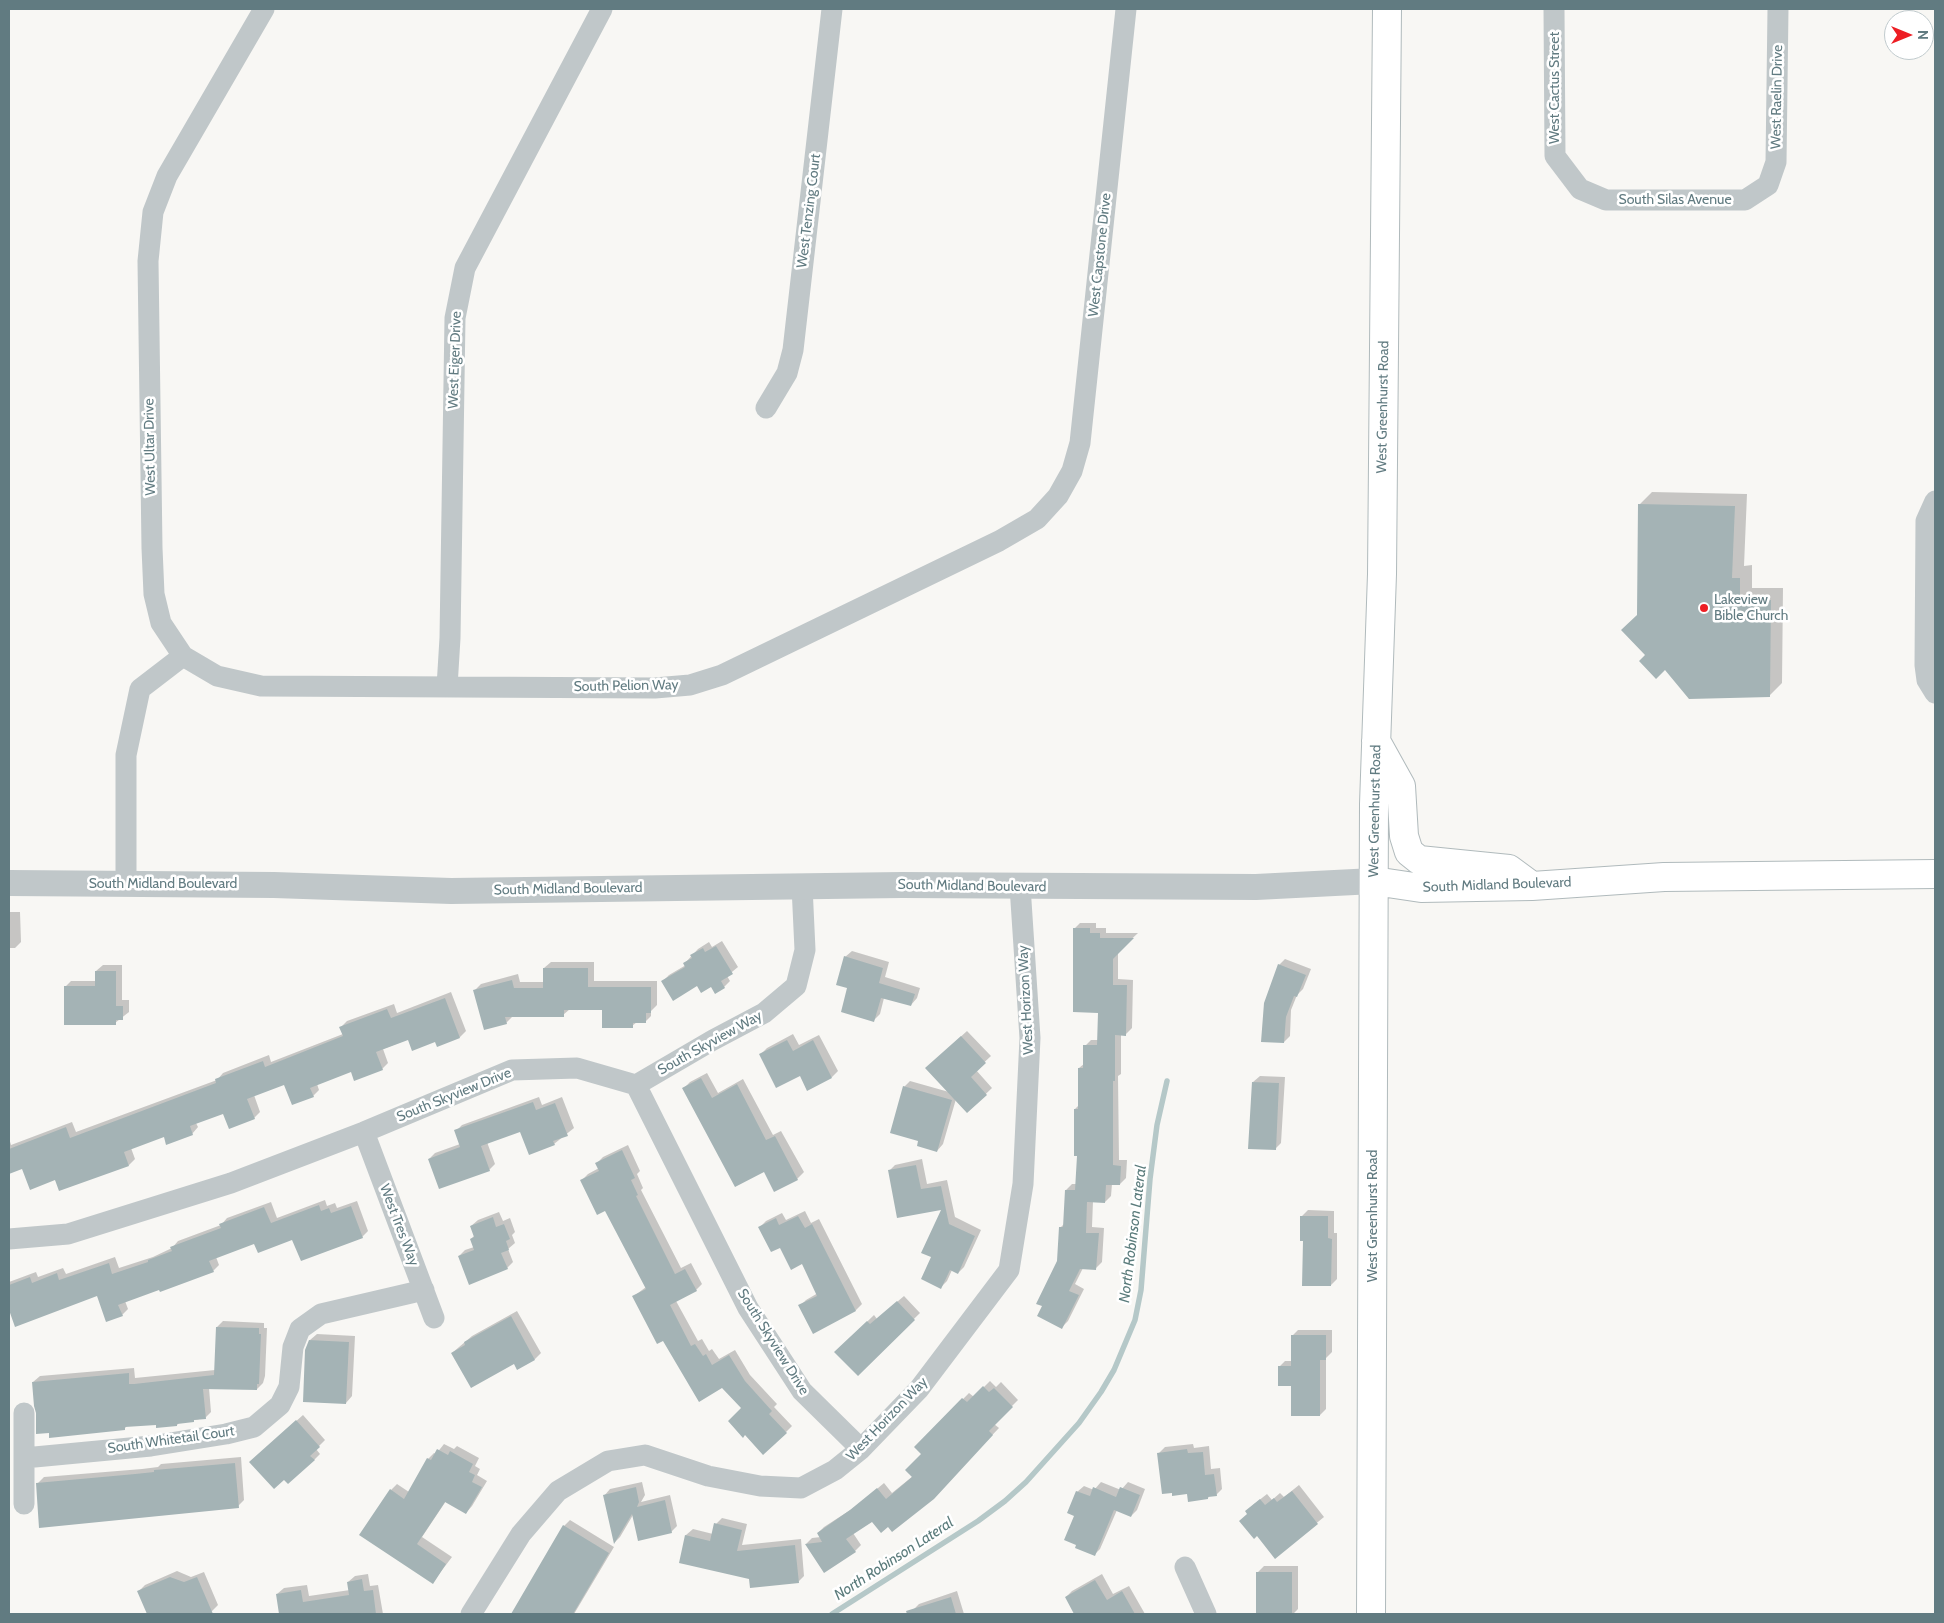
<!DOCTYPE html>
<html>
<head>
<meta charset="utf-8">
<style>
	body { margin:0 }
	#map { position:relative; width:1944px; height:1623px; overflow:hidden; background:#f8f7f4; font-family:Cabin,sans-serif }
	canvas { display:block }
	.frame { position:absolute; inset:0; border:10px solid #617b81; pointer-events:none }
	.north { position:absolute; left:1884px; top:10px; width:50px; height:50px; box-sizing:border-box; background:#fff; border:1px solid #c0cacd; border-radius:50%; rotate:90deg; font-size:14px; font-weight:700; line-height:20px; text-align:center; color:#617b81 }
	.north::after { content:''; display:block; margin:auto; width:18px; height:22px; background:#ed1e24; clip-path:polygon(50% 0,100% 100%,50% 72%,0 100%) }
</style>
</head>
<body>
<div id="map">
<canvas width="1944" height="1623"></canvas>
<div class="frame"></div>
<div class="north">N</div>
</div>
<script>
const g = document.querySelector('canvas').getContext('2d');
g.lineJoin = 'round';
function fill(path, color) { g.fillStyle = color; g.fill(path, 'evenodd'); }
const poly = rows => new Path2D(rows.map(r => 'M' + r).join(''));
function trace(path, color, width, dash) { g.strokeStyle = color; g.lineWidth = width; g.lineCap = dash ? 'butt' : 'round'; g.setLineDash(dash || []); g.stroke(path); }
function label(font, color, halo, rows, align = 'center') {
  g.font = font + ' Cabin,sans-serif'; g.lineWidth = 5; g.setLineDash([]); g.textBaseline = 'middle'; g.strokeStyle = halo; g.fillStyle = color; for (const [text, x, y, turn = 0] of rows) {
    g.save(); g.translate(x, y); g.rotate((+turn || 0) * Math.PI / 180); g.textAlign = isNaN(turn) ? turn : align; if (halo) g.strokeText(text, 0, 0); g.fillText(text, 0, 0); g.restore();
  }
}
fill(poly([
	[1652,492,1747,494,1744,566,1752,565,1752,588,1783,588,1782,683,1769,696,1665,669,1647,655,1638,614,1639,505],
	[9,912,20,912,21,942,15,948,9,948],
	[1080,923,1096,923,1096,928,1106,928,1106,933,1138,933,1118,952,1118,979,1133,980,1132,1028,1126,1034,1121,1034,1121,1074,1118,1076,1119,1160,1127,1160,1126,1178,1120,1184,1112,1184,1111,1196,1105,1202,1093,1201,1092,1227,1104,1228,1102,1262,1095,1269,1083,1268,1075,1284,1084,1289,1068,1321,1062,1327,1058,1261,1061,1227,1065,1223,1066,1190,1072,1184,1077,1184,1078,1154,1075,1109,1079,1105,1079,1068,1085,1063,1085,1046,1091,1040,1099,1040,1099,1011,1074,929],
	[722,941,738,967,727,976,730,981,724,987,663,981,669,975,686,965,685,963,698,949,709,942,712,947],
	[852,951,889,962,885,977,920,988,917,998,911,1005,884,998,880,1014,874,1020,849,988,845,957],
	[1285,959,1311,969,1303,989,1297,995,1291,1010,1290,1036,1284,1042,1279,965],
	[551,962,594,962,594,981,657,981,657,1005,651,1011,651,1016,645,1022,637,1022,632,1026,603,1009,570,1009,563,1015,512,1017,506,1023,475,990,481,984,518,974,520,982,544,982,544,968],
	[103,965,122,965,122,1000,129,1000,129,1012,115,1023,65,987,71,981,96,981,96,971],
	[451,992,466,1031,460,1037,435,1040,409,1039,383,1049,388,1063,382,1069,352,1070,317,1084,319,1090,313,1096,285,1083,254,1095,260,1112,254,1118,224,1113,196,1123,198,1127,192,1134,164,1136,131,1148,135,1159,129,1165,60,1190,55,1179,23,1168,9,1173,9,1138,11,1145,72,1122,76,1132,217,1080,223,1073,269,1055,271,1062,343,1034,341,1027,347,1021,394,1004,397,1013],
	[967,1031,991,1056,976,1070,992,1088,967,1112,956,1099,943,1144,937,1151,920,1140,904,1087,910,1081,949,1092,933,1062],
	[793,1034,799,1045,819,1035,838,1071,832,1077,800,1075,761,1054,767,1048],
	[707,1073,718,1093,743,1079,773,1135,781,1131,804,1172,797,1179,775,1190,764,1170,684,1088,690,1082],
	[1260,1076,1285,1077,1281,1143,1275,1149,1253,1082],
	[539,1097,542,1105,562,1097,574,1128,554,1144,521,1130,487,1142,495,1164,489,1170,429,1159,435,1153,460,1144,456,1131,462,1125],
	[628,1145,640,1171,637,1174,643,1188,641,1190,681,1268,691,1263,702,1284,696,1290,676,1301,698,1341,702,1339,709,1351,712,1349,719,1359,735,1350,750,1375,777,1404,774,1407,792,1426,786,1432,743,1408,722,1387,663,1340,634,1296,646,1287,606,1209,582,1180,588,1174,599,1168,597,1163,603,1157],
	[922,1159,927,1184,947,1180,955,1217,981,1230,964,1267,958,1273,952,1270,947,1281,941,1287,932,1256,943,1208,889,1171,895,1165],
	[325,1200,327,1206,335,1203,337,1208,357,1201,368,1231,362,1237,293,1238,255,1242,216,1257,219,1265,213,1271,125,1301,128,1309,122,1315,98,1294,16,1326,9,1307,9,1282,36,1272,38,1277,63,1268,66,1274,115,1257,119,1268,153,1257,172,1248,178,1241,221,1225,227,1218,271,1202,277,1218],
	[1308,1210,1334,1211,1334,1233,1337,1233,1337,1279,1331,1285,1304,1240,1301,1217],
	[805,1211,811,1223,819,1219,862,1304,856,1310,813,1332,800,1306,806,1300,818,1293,802,1263,760,1227,766,1221,782,1213,786,1220],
	[499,1212,503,1221,510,1218,515,1232,512,1235,515,1243,508,1249,513,1262,507,1268,459,1256,465,1250,474,1247,471,1239,475,1235,471,1226,478,1220],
	[904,1296,920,1313,858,1374,836,1352,874,1315,877,1319],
	[517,1311,541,1353,535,1359,518,1368,514,1362,452,1353,472,1336],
	[223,1321,264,1323,264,1328,267,1328,265,1376,263,1383,257,1389,209,1388,211,1412,205,1418,179,1423,177,1425,157,1424,127,1426,124,1429,33,1382,40,1376,134,1368,135,1378,215,1370,217,1327],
	[1298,1330,1332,1330,1332,1352,1326,1358,1326,1409,1320,1415,1292,1384,1279,1367,1285,1361,1292,1361,1292,1336],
	[317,1334,355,1336,352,1396,346,1403,310,1340],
	[990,1381,996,1387,1001,1382,1018,1400,994,1424,999,1428,933,1497,888,1525,873,1521,853,1533,861,1545,855,1551,824,1572,806,1544,812,1538,821,1537,818,1533,824,1527,858,1505,884,1483,892,1493,913,1476,923,1454,916,1447,969,1393,974,1397],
	[303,1415,325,1440,316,1449,320,1454,314,1460,257,1456],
	[444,1444,454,1449,457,1446,479,1458,475,1466,480,1469,477,1475,487,1481,472,1506,466,1513,446,1501,422,1537,452,1557,433,1582,391,1490,397,1484,409,1492,428,1459,434,1453,436,1454],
	[1193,1444,1194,1448,1209,1446,1211,1469,1220,1468,1222,1489,1216,1495,1210,1495,1208,1498,1188,1493,1173,1492,1159,1453,1165,1447],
	[241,1457,244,1500,238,1506,38,1483,44,1477,142,1469,158,1467,161,1464],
	[642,1482,645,1495,641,1502,670,1495,677,1526,671,1532,633,1515,620,1537,615,1542,604,1496,610,1489],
	[1101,1482,1121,1490,1128,1482,1145,1489,1137,1510,1131,1516,1117,1510,1100,1549,1094,1555,1075,1516,1077,1492,1084,1486,1094,1490],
	[1299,1485,1324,1517,1275,1557,1248,1513,1253,1505,1267,1494,1272,1500,1280,1493,1284,1497],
	[722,1518,747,1524,742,1545,801,1539,804,1576,798,1582,750,1578,680,1562,686,1535,693,1529,713,1534,716,1524],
	[570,1520,614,1547,574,1614,514,1614,564,1526],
	[1264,1566,1298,1566,1298,1609,1293,1614,1258,1614,1258,1572],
	[177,1571,191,1577,204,1572,218,1605,212,1611,204,1614,149,1614,139,1591,145,1585],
	[368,1574,370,1586,378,1585,383,1614,280,1614,277,1594,284,1588,307,1585,309,1596,350,1590,348,1582,355,1576],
	[1102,1574,1113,1594,1129,1586,1145,1614,1076,1614,1066,1597,1072,1591],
	[957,1591,964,1614,914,1614,913,1610,919,1604]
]), '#0003');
trace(poly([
	[832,1614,978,1521,1005,1501,1026,1482,1079,1423,1101,1392,1114,1370,1135,1320,1141,1290,1150,1179,1157,1125,1167,1081]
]), '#b5c8c8', 5.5);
fill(poly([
	[1638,504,1735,506,1732,578,1740,578,1740,600,1771,600,1770,697,1689,699,1665,670,1656,679,1639,661,1645,655,1621,630,1637,615],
	[1073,928,1090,928,1090,933,1100,933,1100,938,1134,938,1113,959,1113,985,1127,985,1126,1036,1115,1035,1115,1081,1113,1081,1113,1165,1121,1166,1120,1185,1106,1185,1105,1203,1087,1202,1086,1233,1099,1233,1096,1270,1080,1269,1069,1291,1079,1295,1062,1329,1037,1316,1042,1306,1036,1304,1057,1261,1059,1227,1063,1227,1065,1190,1075,1190,1077,1156,1074,1156,1074,1109,1078,1109,1078,1068,1083,1068,1083,1045,1097,1045,1098,1013,1073,1012],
	[716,946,733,974,721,981,725,988,715,994,711,987,701,993,697,986,673,1001,661,981,685,967,683,963,692,958,690,955,703,948,705,952],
	[844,956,883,968,879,983,915,994,911,1006,881,998,874,1022,841,1012,847,988,836,985],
	[1278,964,1306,975,1297,997,1294,996,1286,1017,1284,1043,1261,1042,1264,1003],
	[543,968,588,968,588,987,651,987,651,1013,646,1013,646,1023,633,1023,633,1028,602,1028,602,1010,564,1010,564,1017,505,1017,507,1024,484,1030,473,990,512,980,514,988,543,988],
	[95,971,116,971,116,1006,123,1006,123,1020,116,1020,116,1025,64,1025,64,986,95,986],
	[445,998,460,1038,437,1047,435,1042,412,1051,408,1040,376,1052,383,1070,354,1081,351,1072,310,1088,314,1097,292,1105,284,1085,247,1099,255,1119,229,1129,223,1114,190,1126,193,1135,166,1145,164,1137,124,1152,129,1166,59,1191,55,1180,30,1190,22,1169,9,1174,9,1149,66,1127,70,1138,216,1083,215,1079,263,1061,265,1067,343,1036,339,1027,387,1009,391,1018],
	[961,1036,986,1063,971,1077,987,1095,967,1113,925,1068],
	[787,1040,793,1051,813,1040,832,1078,807,1091,800,1076,776,1088,759,1054],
	[701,1078,712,1098,737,1084,766,1140,775,1136,798,1180,774,1192,764,1172,735,1187,682,1088],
	[1252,1082,1279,1083,1276,1150,1248,1149],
	[903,1086,952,1100,937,1152,917,1146,918,1141,890,1133],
	[533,1102,536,1110,555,1103,568,1136,553,1141,555,1145,529,1155,520,1132,481,1146,490,1171,439,1189,428,1159,460,1147,454,1130],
	[622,1150,635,1178,631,1180,638,1195,636,1196,675,1274,685,1269,697,1291,670,1305,691,1346,695,1344,703,1356,706,1354,712,1365,729,1355,745,1381,772,1411,769,1414,787,1433,763,1455,745,1435,743,1438,728,1421,741,1408,722,1388,699,1402,663,1341,657,1344,632,1296,646,1289,605,1211,597,1215,580,1180,599,1171,595,1163],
	[916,1165,921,1189,941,1186,949,1224,975,1236,958,1274,950,1270,941,1289,921,1279,931,1257,921,1253,941,1210,897,1218,888,1170],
	[319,1205,321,1211,329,1208,331,1213,351,1206,363,1238,301,1261,292,1240,258,1253,254,1244,209,1261,214,1272,160,1292,159,1290,118,1305,123,1316,106,1322,97,1296,15,1327,9,1310,9,1285,30,1277,32,1283,57,1273,59,1280,109,1263,112,1274,148,1262,148,1260,172,1251,170,1247,221,1228,219,1224,264,1207,271,1223],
	[798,1216,805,1228,812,1224,856,1311,813,1334,798,1305,817,1296,802,1264,791,1270,780,1248,771,1252,758,1227,776,1218,779,1225],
	[1300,1216,1328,1216,1328,1238,1332,1239,1331,1286,1302,1286,1303,1241,1300,1241],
	[493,1217,496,1227,504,1224,510,1239,506,1241,509,1250,501,1253,508,1269,469,1285,458,1256,474,1250,470,1239,474,1237,470,1226],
	[897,1301,915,1320,858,1376,834,1352,867,1321,870,1324],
	[511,1316,535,1360,517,1370,514,1364,471,1388,451,1353,465,1345,464,1342],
	[216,1327,259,1328,259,1334,261,1334,259,1384,257,1384,257,1390,203,1389,206,1419,194,1420,194,1422,177,1424,177,1426,156,1428,156,1425,125,1427,125,1430,49,1438,49,1433,36,1434,36,1413,34,1406,32,1382,129,1373,129,1384,134,1384,214,1375],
	[1291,1335,1326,1335,1326,1360,1320,1360,1320,1416,1291,1416,1291,1386,1278,1386,1278,1366,1291,1366],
	[309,1340,349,1342,346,1404,303,1402,305,1350],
	[983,1386,989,1392,994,1388,1013,1407,989,1431,993,1435,934,1499,892,1532,888,1527,881,1533,872,1522,846,1539,856,1552,824,1573,805,1544,822,1542,817,1533,850,1510,877,1488,886,1499,912,1477,905,1470,921,1454,914,1447,962,1398,967,1402],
	[296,1420,320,1447,310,1456,315,1460,288,1484,284,1480,274,1489,249,1462],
	[437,1449,448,1455,450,1451,473,1464,469,1472,475,1475,472,1482,482,1487,466,1514,445,1502,417,1544,446,1564,433,1584,359,1535,390,1489,404,1499,427,1458,431,1460],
	[1187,1449,1188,1453,1203,1452,1205,1475,1214,1474,1217,1496,1208,1497,1208,1499,1188,1502,1187,1494,1172,1496,1172,1493,1162,1494,1157,1453],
	[235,1463,239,1508,39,1528,36,1483,135,1474,154,1472,154,1470],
	[636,1487,639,1502,637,1507,665,1500,672,1533,638,1541,632,1514,614,1544,603,1495],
	[1093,1487,1116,1497,1120,1487,1140,1495,1131,1517,1114,1510,1095,1556,1075,1548,1076,1545,1064,1540,1074,1516,1067,1513,1076,1491,1090,1496],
	[1292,1491,1318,1524,1275,1559,1257,1536,1254,1539,1239,1521,1247,1514,1245,1511,1260,1499,1265,1505,1274,1498,1277,1502],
	[714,1523,742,1530,737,1551,795,1545,799,1583,750,1588,749,1579,679,1563,685,1535,710,1541],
	[563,1525,609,1553,573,1614,511,1614],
	[1256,1572,1292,1572,1292,1614,1256,1614],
	[170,1577,184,1582,197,1577,213,1614,147,1614,137,1591],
	[362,1579,364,1591,373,1590,376,1614,279,1614,276,1594,301,1590,303,1602,349,1595,347,1582],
	[1095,1580,1107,1600,1122,1591,1135,1614,1074,1614,1065,1597],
	[951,1597,956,1614,907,1614,906,1611]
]), '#a4b3b5');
const secondary = poly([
	[1376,741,1401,786,1404,836,1409,852,1419,860,1509,869,1528,883],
	[1374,881,1421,888,1532,886,1664,877,1935,874],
	[1371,1614,1374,804,1382,574,1387,9]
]);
trace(secondary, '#b0babc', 30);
trace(poly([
	[264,9,167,176,153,212,148,261,152,548,154,594,161,623,183,656,217,676,261,686,655,688,690,685,722,675,999,541,1037,519,1058,496,1072,471,1080,443,1126,9],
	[1554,9,1555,156,1580,189,1606,200,1745,200,1768,185,1776,162,1778,9],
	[766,408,787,373,793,350,832,9],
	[1935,501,1926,521,1925,665,1927,680,1935,693],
	[447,687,450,638,455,318,465,268,602,9],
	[126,884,126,755,140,689,183,656],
	[636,1085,713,1040,764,1013,796,986,805,950,802,886],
	[364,1132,434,1318],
	[9,1239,68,1234,231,1183,364,1132,512,1070,577,1068,636,1085,748,1308,802,1391,861,1449],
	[24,1458,151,1446,226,1434,254,1427,280,1405,289,1387,293,1347,300,1329,321,1314,424,1290],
	[24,1504,24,1413],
	[1185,1567,1206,1614],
	[471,1614,521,1534,558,1491,608,1461,645,1455,708,1476,760,1486,801,1488,835,1470,861,1449,919,1389,1009,1270,1023,1184,1030,1038,1020,886]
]), '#c0c7c9', 21);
trace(poly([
	[9,883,274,885,451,891,902,885,1256,887,1374,881]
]), '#c0c7c9', 26);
trace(secondary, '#fff', 28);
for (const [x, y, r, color] of [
	[1704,608,5,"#ed1e24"]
]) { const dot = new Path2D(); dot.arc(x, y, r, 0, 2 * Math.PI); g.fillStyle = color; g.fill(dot); trace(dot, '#fff', 2); }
label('14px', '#617b81', '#fff', [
	["West Cactus Street",1555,88,-90],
	["West Raelin Drive",1777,97,-89],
	["South Silas Avenue",1675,200],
	["West Tenzing Court",809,211,-83],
	["West Capstone Drive",1100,255,-84],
	["West Eiger Drive",455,360,-88],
	["West Greenhurst Road",1383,407,-89],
	["West Ultar Drive",150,447,-91],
	["South Pelion Way",626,686,-1],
	["West Greenhurst Road",1375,811,-89],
	["South Midland Boulevard",163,884],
	["South Midland Boulevard",1497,885,-2],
	["South Midland Boulevard",972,886,1],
	["South Midland Boulevard",568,889,-1],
	["West Horizon Way",1026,1000,-93],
	["South Skyview Way",710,1043,-29],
	["South Skyview Drive",454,1095,-22],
	["West Greenhurst Road",1373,1216,-90],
	["West Tres Way",399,1225,69],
	["South Skyview Drive",773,1342,58],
	["West Horizon Way",887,1419,-46],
	["South Whitetail Court",171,1440,-8]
]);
label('14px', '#617b81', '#fff', [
	["Lakeview",1714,600],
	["Bible Church",1714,616]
], 'left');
label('italic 15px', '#5b7c7c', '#fff', [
	["North Robinson Lateral",1133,1234,-83],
	["North Robinson Lateral",894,1559,-33]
]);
</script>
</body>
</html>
